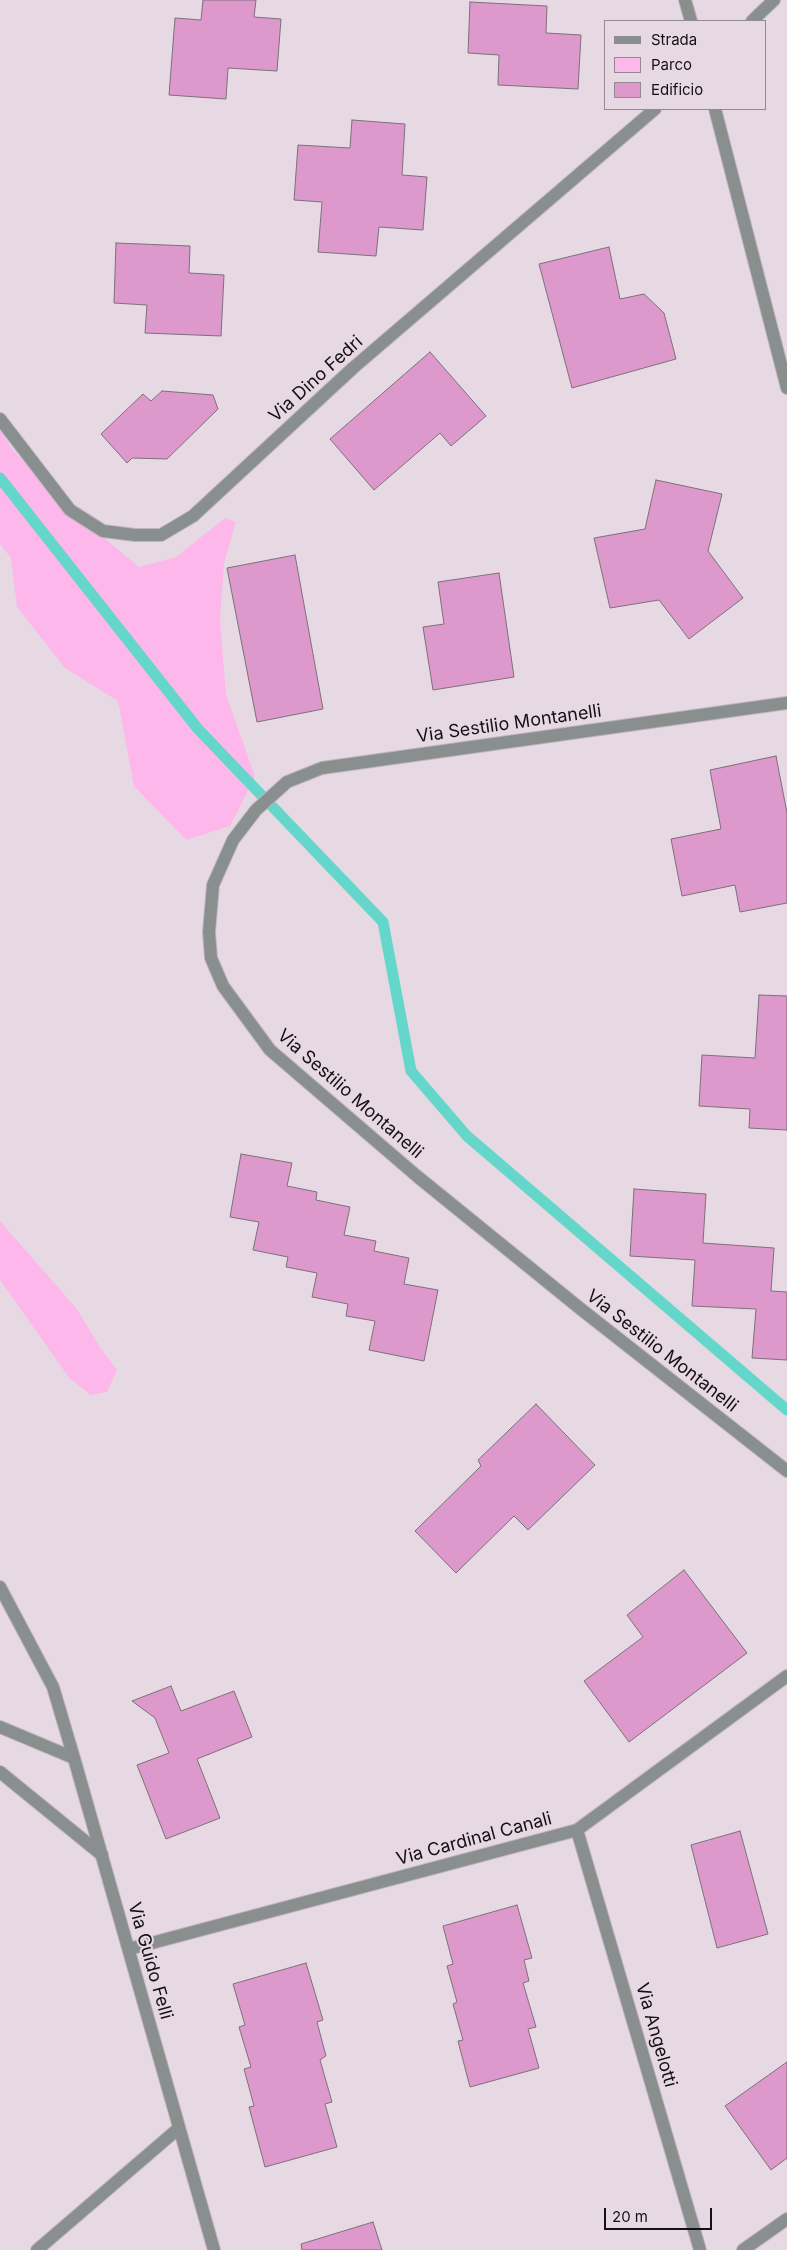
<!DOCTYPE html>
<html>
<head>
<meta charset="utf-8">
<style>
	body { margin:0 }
	#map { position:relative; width:787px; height:2250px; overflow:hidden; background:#e7d9e3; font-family:Inter,sans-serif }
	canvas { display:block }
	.legend { position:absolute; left:604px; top:20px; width:162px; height:90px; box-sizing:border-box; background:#e7d9e3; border:1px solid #938990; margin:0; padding:6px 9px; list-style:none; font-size:15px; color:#151014 }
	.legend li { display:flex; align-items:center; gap:10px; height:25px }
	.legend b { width:25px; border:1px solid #938990 }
	.scale { position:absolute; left:604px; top:2208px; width:108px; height:22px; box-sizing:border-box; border:2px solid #151014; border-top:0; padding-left:6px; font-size:15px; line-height:18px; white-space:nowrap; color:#151014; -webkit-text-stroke:4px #e7d9e3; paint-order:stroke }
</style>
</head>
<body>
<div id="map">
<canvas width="787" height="2250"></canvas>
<ul class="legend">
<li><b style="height:6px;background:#888f8e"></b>Strada</li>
<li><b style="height:14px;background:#fdb7eb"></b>Parco</li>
<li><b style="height:14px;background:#d9c"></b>Edificio</li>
</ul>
<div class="scale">20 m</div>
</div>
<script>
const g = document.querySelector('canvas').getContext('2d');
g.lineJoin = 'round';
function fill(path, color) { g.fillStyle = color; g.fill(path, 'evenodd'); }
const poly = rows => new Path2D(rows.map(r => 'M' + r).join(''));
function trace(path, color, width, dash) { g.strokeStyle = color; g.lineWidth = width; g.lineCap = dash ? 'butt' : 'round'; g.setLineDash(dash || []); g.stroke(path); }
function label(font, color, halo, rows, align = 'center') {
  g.font = font + ' Inter,sans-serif'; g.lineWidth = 4; g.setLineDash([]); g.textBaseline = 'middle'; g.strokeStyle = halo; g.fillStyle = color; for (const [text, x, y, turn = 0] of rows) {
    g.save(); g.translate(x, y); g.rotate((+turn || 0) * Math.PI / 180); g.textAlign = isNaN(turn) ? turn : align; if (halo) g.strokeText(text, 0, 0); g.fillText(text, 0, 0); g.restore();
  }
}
fill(poly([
	[0,430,12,449,66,506,139,567,176,557,225,518,236,522,224,563,220,620,226,694,255,777,230,826,186,840,134,786,118,701,65,668,17,607,11,558,0,544],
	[0,1221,77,1309,101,1349,117,1370,107,1392,91,1395,70,1379,0,1280]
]), '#fdb7eb');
trace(poly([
	[0,478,198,729,383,922,411,1071,467,1136,787,1410]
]), '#64d6ca', 11);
const building = poly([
	[203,0,256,0,254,17,281,19,277,71,228,68,226,99,169,95,175,18,201,20,203,0],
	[470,2,547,6,546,33,581,35,578,89,498,85,499,55,468,53,470,2],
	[352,120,405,124,402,175,427,177,423,230,379,227,376,256,318,252,322,202,294,200,298,145,350,148,352,120],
	[116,243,190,246,189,273,224,275,221,336,145,333,147,305,114,303,116,243],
	[609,247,620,299,644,294,664,313,676,359,572,388,539,264,609,247],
	[430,352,486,416,451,446,440,433,374,490,330,439,430,352],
	[162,391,213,395,218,409,167,459,132,458,127,463,101,434,143,394,151,401,162,391],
	[656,480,722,494,708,551,743,598,689,639,659,600,610,608,594,538,645,529,656,480],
	[295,555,323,709,257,722,227,568,295,555],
	[499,573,514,677,433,690,423,627,444,624,438,582,499,573],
	[776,756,787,813,787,903,740,912,735,885,682,896,671,839,721,829,710,770,776,756],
	[759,995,787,996,787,1130,749,1128,750,1109,699,1106,702,1055,755,1058,759,995],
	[241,1154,292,1163,287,1186,317,1192,316,1200,350,1207,344,1235,376,1241,374,1251,409,1258,404,1284,438,1290,424,1361,369,1350,375,1321,346,1316,348,1304,312,1297,317,1273,286,1267,288,1257,253,1250,259,1222,230,1217,241,1154],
	[634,1189,706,1194,703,1243,774,1248,771,1291,787,1292,787,1360,752,1358,756,1309,692,1306,695,1260,630,1256,634,1189],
	[536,1404,595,1465,528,1530,514,1516,456,1573,415,1531,481,1466,478,1460,536,1404],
	[684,1570,747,1653,629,1742,584,1681,643,1637,627,1615,684,1570],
	[171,1686,181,1711,234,1691,252,1737,197,1759,220,1818,166,1839,137,1765,169,1753,155,1718,132,1701,171,1686],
	[740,1831,768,1934,717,1948,691,1845,740,1831],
	[517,1905,532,1958,524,1960,529,1981,523,1983,536,2027,528,2029,539,2068,470,2087,458,2041,463,2040,453,2004,457,2002,447,1966,453,1964,443,1926,517,1905],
	[306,1963,323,2020,317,2022,326,2056,320,2060,332,2102,325,2104,337,2147,265,2167,249,2107,254,2106,244,2069,251,2067,239,2027,245,2025,233,1984,306,1963],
	[787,2062,787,2158,771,2170,725,2106,787,2062],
	[373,2222,382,2250,302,2250,301,2244,373,2222]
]);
fill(building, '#d9c');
trace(building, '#7c7078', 1);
const service = poly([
	[0,1587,53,1687,74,1758],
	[0,1772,102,1855]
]);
const minor = poly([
	[685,0,691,21],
	[752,21,774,0],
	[715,109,787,388],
	[0,419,70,510,103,531,135,535,161,535,193,516,353,368,655,109],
	[787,703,322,768,287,782,256,810,233,840,213,885,209,932,211,958,223,986,270,1050,418,1177,582,1310,787,1471],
	[0,1727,74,1758,214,2250],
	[577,1830,700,2250],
	[129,1949,577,1830,787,1676],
	[37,2250,179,2128],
	[743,2250,787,2219]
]);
trace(service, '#c1b5be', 14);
trace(minor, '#c1b5be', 14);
trace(service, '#888f8e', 12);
trace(minor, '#888f8e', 12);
label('18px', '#151014', '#e7d9e3', [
	["Via Dino Fedri",316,379,-42],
	["Via Sestilio Montanelli",509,724,-8],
	["Via Sestilio Montanelli",350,1094,41],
	["Via Sestilio Montanelli",662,1351,38],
	["Via Cardinal Canali",474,1839,-15],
	["Via Guido Felli",150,1961,74],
	["Via Angelotti",656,2035,74]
]);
</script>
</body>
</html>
